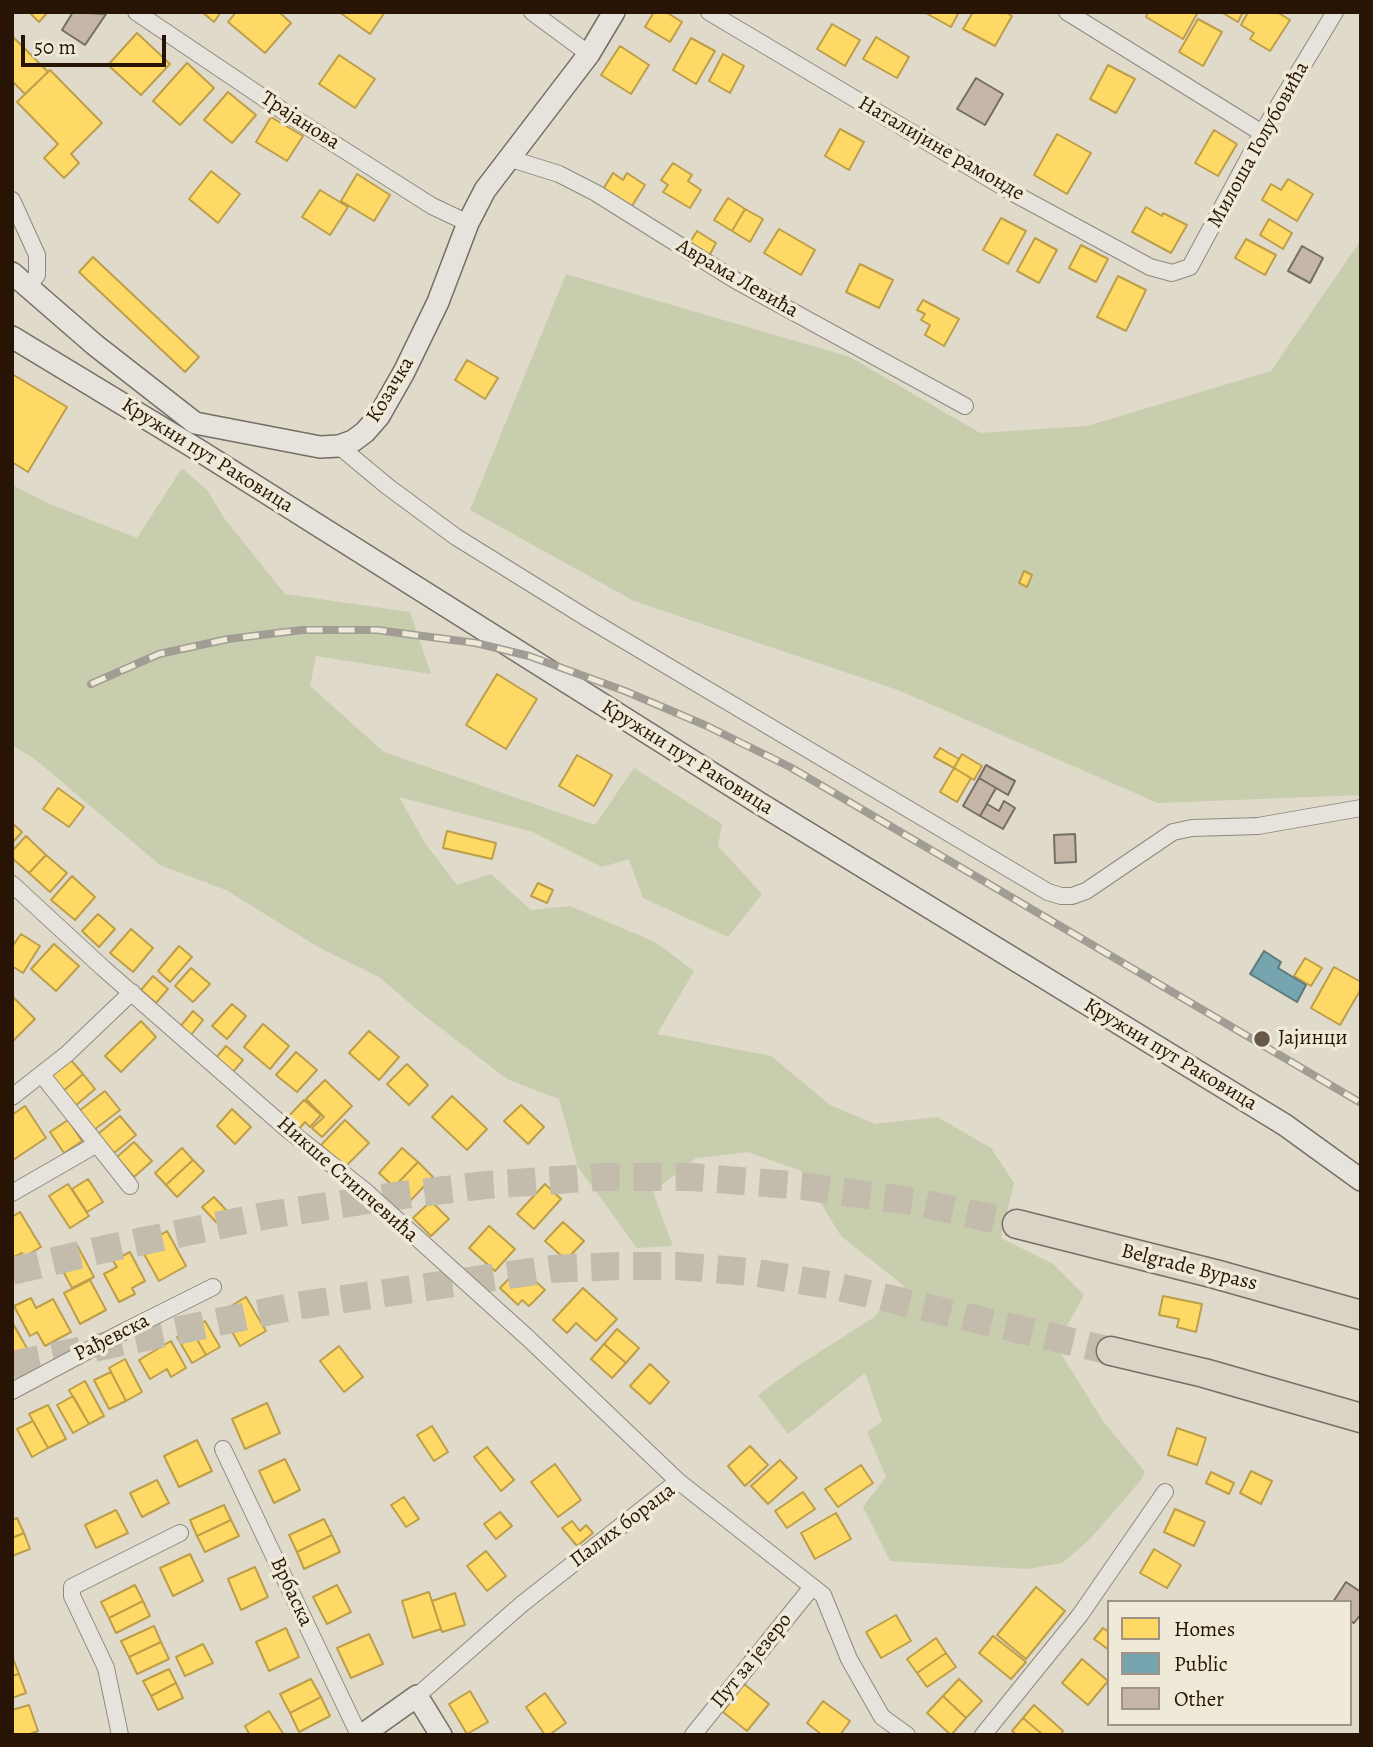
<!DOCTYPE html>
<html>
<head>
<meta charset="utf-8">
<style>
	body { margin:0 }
	#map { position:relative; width:1373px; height:1747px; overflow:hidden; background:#dfdaca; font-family:Alegreya,serif }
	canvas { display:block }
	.frame { position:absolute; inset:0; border:14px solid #271405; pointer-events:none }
	.legend { position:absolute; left:1107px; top:1600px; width:245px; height:126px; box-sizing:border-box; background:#efead7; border:2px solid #9f9483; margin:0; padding:9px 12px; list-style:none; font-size:21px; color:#271405 }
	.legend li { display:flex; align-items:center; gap:14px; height:35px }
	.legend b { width:35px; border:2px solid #9f9483 }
	.scale { position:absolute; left:21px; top:35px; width:145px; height:32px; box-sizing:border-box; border:4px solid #271405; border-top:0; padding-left:9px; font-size:21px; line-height:24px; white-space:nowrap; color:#271405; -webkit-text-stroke:5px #efead7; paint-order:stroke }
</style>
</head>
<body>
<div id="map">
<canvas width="1373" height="1747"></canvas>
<div class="frame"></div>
<ul class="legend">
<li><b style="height:19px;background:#ffd966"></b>Homes</li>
<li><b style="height:19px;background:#76a5af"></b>Public</li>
<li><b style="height:19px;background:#c5b6a7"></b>Other</li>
</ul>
<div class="scale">50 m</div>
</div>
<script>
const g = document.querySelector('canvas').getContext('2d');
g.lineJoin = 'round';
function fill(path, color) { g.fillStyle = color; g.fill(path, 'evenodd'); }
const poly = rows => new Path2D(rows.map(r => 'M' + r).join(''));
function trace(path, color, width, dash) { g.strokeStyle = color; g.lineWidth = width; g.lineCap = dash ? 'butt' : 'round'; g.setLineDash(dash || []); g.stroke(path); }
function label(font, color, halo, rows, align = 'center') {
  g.font = font + ' Alegreya,serif'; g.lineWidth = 7; g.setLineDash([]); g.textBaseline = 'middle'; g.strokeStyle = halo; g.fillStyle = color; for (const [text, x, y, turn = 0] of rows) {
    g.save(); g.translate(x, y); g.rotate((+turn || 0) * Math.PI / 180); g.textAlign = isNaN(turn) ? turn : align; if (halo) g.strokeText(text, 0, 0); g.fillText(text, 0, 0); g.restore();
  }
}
fill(poly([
	[1361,240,1361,795,1158,803,898,690,634,601,470,510,566,274,850,357,980,433,1087,426,1271,371],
	[182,468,207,490,224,518,285,594,410,612,431,674,316,656,310,686,384,752,595,825,634,768,722,824,718,846,762,894,728,937,643,898,629,859,602,867,533,832,399,797,425,843,457,885,491,874,531,910,570,906,655,942,694,971,657,1034,771,1056,830,1105,875,1124,937,1117,991,1148,1014,1183,1001,1238,1053,1264,1084,1295,1063,1333,1060,1352,1103,1421,1145,1472,1141,1480,1090,1539,1062,1563,1027,1569,890,1561,863,1507,886,1477,867,1432,882,1421,865,1373,788,1434,758,1395,799,1365,873,1318,904,1286,841,1236,801,1171,748,1152,696,1158,653,1192,673,1246,637,1248,578,1167,559,1099,507,1079,421,1013,379,977,320,948,226,890,160,865,36,760,12,745,12,485,50,504,137,538]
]), '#c7cdad');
const homes = poly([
	[29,12,48,12,39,22,29,12],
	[202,12,221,12,214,22,202,12],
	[236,12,279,12,291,23,265,53,228,22,236,12],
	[339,12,385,12,370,34,339,12],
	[654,12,666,12,682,22,670,42,645,27,654,12],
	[924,12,959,12,951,27,924,12],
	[973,12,1005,12,1012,16,995,46,963,29,973,12],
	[1148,12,1198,12,1183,39,1146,17,1148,12],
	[1221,12,1243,12,1238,22,1221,12],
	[1248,12,1277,12,1290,20,1270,51,1250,39,1254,33,1241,25,1248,12],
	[1198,19,1222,32,1203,66,1179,52,1198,19],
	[832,24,860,40,845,66,817,49,832,24],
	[137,33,170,64,141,95,108,65,137,33],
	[12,36,48,72,25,94,12,81,12,36],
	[876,37,909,57,897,78,863,59,876,37],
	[691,38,715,51,696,84,673,70,691,38],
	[620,46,649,65,631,94,601,75,620,46],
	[723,54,744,66,730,93,709,81,723,54],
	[339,55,375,79,355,108,319,84,339,55],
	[187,63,214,88,180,125,153,101,187,63],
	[1108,65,1135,79,1116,113,1090,99,1108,65],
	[50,70,102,123,71,154,79,163,64,178,44,158,58,144,17,102,50,70],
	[228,92,256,115,232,143,204,120,228,92],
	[271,117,303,136,287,161,256,142,271,117],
	[840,129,864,142,849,170,825,156,840,129],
	[1214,130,1237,144,1218,176,1195,163,1214,130],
	[1057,134,1091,153,1067,194,1034,175,1057,134],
	[673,163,692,175,688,181,701,190,690,208,663,192,668,185,661,180,673,163],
	[211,171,240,194,218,223,189,199,211,171],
	[613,173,623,180,627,173,645,185,630,209,602,191,613,173],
	[357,174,390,195,374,221,341,201,357,174],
	[1288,179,1313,194,1297,221,1262,200,1271,184,1281,190,1288,179],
	[320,190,348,207,330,235,302,217,320,190],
	[728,198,745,209,732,231,714,220,728,198],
	[1146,207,1162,216,1163,213,1187,225,1171,253,1132,232,1146,207],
	[745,209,763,219,750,242,732,231,745,209],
	[1001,218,1026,231,1008,264,983,250,1001,218],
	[1269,219,1292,233,1283,249,1260,235,1269,219],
	[779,229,815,250,801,275,764,253,779,229],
	[697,231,716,243,709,256,689,244,697,231],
	[1035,238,1057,250,1039,283,1017,271,1035,238],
	[1246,239,1276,255,1265,275,1235,258,1246,239],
	[1081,245,1108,259,1096,282,1069,268,1081,245],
	[93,257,199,357,185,372,79,272,93,257],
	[860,264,893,280,879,308,846,292,860,264],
	[1118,276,1146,290,1126,331,1097,317,1118,276],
	[923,300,959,319,944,346,925,335,930,325,921,320,925,314,917,310,923,300],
	[467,360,498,378,485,399,455,380,467,360],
	[12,374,67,407,28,472,12,462,12,374],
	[1024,571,1032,575,1027,587,1019,583,1024,571],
	[497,674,537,699,506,749,466,725,497,674],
	[940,748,959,759,954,768,934,757,940,748],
	[962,754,982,766,974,780,954,768,962,754],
	[577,755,612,775,594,806,559,786,577,755],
	[954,768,971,778,957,802,940,792,954,768],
	[58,788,84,807,69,827,43,809,58,788],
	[12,823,22,832,12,843,12,823],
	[447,831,496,843,492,859,443,848,447,831],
	[26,836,46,855,29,873,12,858,12,851,26,836],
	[46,855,67,873,50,892,29,873,46,855],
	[72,876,95,897,75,920,51,900,72,876],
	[538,883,553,890,547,903,531,896,538,883],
	[98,914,115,929,99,947,82,931,98,914],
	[131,929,153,948,133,972,110,953,131,929],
	[21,934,40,946,23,973,12,966,12,947,21,934],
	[54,944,79,966,56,991,31,969,54,944],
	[179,946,192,957,170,982,158,971,179,946],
	[1305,958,1322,968,1311,986,1294,976,1305,958],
	[1334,967,1361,982,1361,989,1340,1025,1311,1008,1334,967],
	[191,968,210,984,193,1002,175,986,191,968],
	[153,976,168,989,156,1003,141,990,153,976],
	[12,996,35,1019,12,1042,12,996],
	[232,1004,246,1016,227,1039,212,1026,232,1004],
	[193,1011,203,1020,191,1035,180,1027,193,1011],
	[141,1021,156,1037,121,1072,105,1056,141,1021],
	[263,1024,289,1046,270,1069,244,1047,263,1024],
	[369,1031,399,1057,379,1080,349,1053,369,1031],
	[226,1046,243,1060,232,1073,215,1059,226,1046],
	[296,1052,317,1070,297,1092,276,1075,296,1052],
	[71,1060,83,1074,62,1092,50,1077,71,1060],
	[407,1064,428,1085,409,1105,387,1084,407,1064],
	[83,1074,95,1089,74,1107,62,1092,83,1074],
	[325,1080,352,1106,322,1137,312,1128,324,1117,306,1099,325,1080],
	[105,1091,120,1110,94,1130,79,1111,105,1091],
	[452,1096,487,1129,467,1150,432,1117,452,1096],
	[304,1100,321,1115,310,1127,305,1122,299,1129,287,1118,304,1100],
	[521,1105,544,1127,528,1144,504,1121,521,1105],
	[25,1106,46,1138,13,1160,12,1115,25,1106],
	[232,1109,251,1127,235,1144,217,1126,232,1109],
	[120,1116,136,1135,114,1153,98,1134,120,1116],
	[68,1120,82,1141,64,1153,50,1132,68,1120],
	[345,1120,369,1143,345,1167,321,1145,345,1120],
	[134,1142,152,1161,134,1177,117,1157,134,1142],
	[182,1148,193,1160,166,1185,155,1173,182,1148],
	[402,1148,418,1162,394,1187,379,1173,402,1148],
	[193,1160,204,1171,177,1197,166,1185,193,1160],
	[418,1162,433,1177,409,1202,394,1187,418,1162],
	[88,1179,103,1202,87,1212,72,1189,88,1179],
	[68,1184,89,1216,70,1228,49,1196,68,1184],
	[545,1184,561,1199,534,1229,517,1214,545,1184],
	[214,1197,228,1212,216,1222,202,1207,214,1197],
	[431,1201,449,1219,431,1236,413,1218,431,1201],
	[20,1212,41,1247,24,1257,22,1253,12,1258,12,1217,20,1212],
	[563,1222,584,1241,566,1260,545,1241,563,1222],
	[489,1226,515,1249,495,1271,469,1248,489,1226],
	[167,1231,186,1266,159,1281,140,1247,167,1231],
	[77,1245,94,1277,72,1288,55,1256,77,1245],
	[130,1252,145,1281,132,1288,135,1294,119,1302,104,1274,117,1267,113,1261,130,1252],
	[520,1267,545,1290,529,1306,522,1300,518,1305,500,1288,520,1267],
	[90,1280,106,1310,80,1324,64,1293,90,1280],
	[583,1288,617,1319,596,1341,576,1323,567,1333,553,1320,583,1288],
	[1163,1296,1202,1304,1196,1332,1177,1327,1179,1319,1159,1315,1163,1296],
	[246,1297,266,1331,240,1346,221,1312,246,1297],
	[31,1298,36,1308,53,1299,71,1332,45,1346,37,1332,30,1336,14,1306,31,1298],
	[205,1321,220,1347,206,1355,191,1329,205,1321],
	[12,1322,29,1352,12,1361,12,1322],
	[191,1329,206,1355,192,1363,177,1337,191,1329],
	[617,1329,639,1348,626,1363,604,1344,617,1329],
	[171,1341,186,1368,171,1377,167,1369,150,1379,139,1360,171,1341],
	[604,1344,626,1363,612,1378,591,1359,604,1344],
	[339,1346,363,1377,344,1392,320,1361,339,1346],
	[125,1359,142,1392,126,1401,109,1368,125,1359],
	[650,1364,669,1382,650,1404,630,1386,650,1364],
	[111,1372,126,1401,109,1409,94,1380,111,1372],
	[85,1381,104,1416,89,1424,69,1390,85,1381],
	[73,1396,89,1424,73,1433,57,1405,73,1396],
	[267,1403,280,1433,245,1449,232,1419,267,1403],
	[48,1405,66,1439,48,1448,29,1414,48,1405],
	[33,1421,48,1448,32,1457,17,1429,33,1421],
	[432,1426,448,1452,434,1461,417,1435,432,1426],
	[1177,1428,1206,1438,1197,1465,1168,1455,1177,1428],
	[197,1440,212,1471,179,1487,164,1456,197,1440],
	[750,1446,768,1465,745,1486,728,1466,750,1446],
	[487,1447,514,1480,501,1491,474,1457,487,1447],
	[285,1459,300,1490,274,1503,259,1471,285,1459],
	[780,1460,797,1478,768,1504,751,1486,780,1460],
	[555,1464,581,1500,558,1517,531,1482,555,1464],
	[861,1465,873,1483,838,1507,825,1489,861,1465],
	[1251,1471,1272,1481,1261,1504,1240,1493,1251,1471],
	[1211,1472,1234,1483,1229,1494,1206,1483,1211,1472],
	[157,1480,169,1503,142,1517,130,1493,157,1480],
	[803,1492,815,1509,787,1528,775,1511,803,1492],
	[404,1497,419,1519,406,1527,391,1505,404,1497],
	[224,1505,231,1520,197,1536,190,1520,224,1505],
	[1175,1509,1205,1522,1194,1546,1164,1532,1175,1509],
	[116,1510,128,1533,96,1548,85,1525,116,1510],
	[500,1512,512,1526,496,1539,484,1524,500,1512],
	[836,1513,851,1539,815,1559,801,1533,836,1513],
	[17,1518,24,1533,12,1538,12,1520,17,1518],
	[324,1519,332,1535,297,1552,289,1535,324,1519],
	[231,1520,239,1536,205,1552,197,1536,231,1520],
	[572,1521,580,1531,586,1525,593,1533,577,1546,562,1528,572,1521],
	[24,1533,30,1549,12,1556,12,1538,24,1533],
	[332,1535,340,1552,304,1569,297,1552,332,1535],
	[1154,1549,1181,1565,1167,1588,1140,1573,1154,1549],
	[486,1551,506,1576,487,1591,467,1566,486,1551],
	[190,1554,203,1581,173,1596,160,1568,190,1554],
	[255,1567,268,1597,241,1610,228,1579,255,1567],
	[135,1585,143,1601,109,1618,101,1602,135,1585],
	[337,1585,351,1612,327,1624,313,1597,337,1585],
	[1036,1587,1065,1611,1026,1659,997,1635,1036,1587],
	[429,1592,441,1629,413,1638,402,1601,429,1592],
	[455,1593,465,1625,442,1632,432,1601,455,1593],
	[143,1601,150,1616,116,1633,109,1618,143,1601],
	[896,1615,911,1641,881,1658,866,1632,896,1615],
	[154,1626,161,1642,129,1657,121,1641,154,1626],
	[286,1628,299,1657,269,1671,256,1642,286,1628],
	[1103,1628,1109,1632,1109,1650,1094,1639,1103,1628],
	[369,1634,383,1664,351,1678,337,1648,369,1634],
	[993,1636,1026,1662,1011,1679,979,1653,993,1636],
	[936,1638,946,1653,917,1673,907,1659,936,1638],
	[161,1642,169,1659,137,1674,129,1657,161,1642],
	[203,1644,213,1663,185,1676,176,1657,203,1644],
	[946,1653,956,1667,927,1687,917,1673,946,1653],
	[12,1656,19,1674,12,1676,12,1656],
	[1082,1659,1108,1681,1088,1705,1062,1683,1082,1659],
	[169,1669,176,1683,151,1696,143,1681,169,1669],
	[19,1674,26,1693,12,1698,12,1676,19,1674],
	[311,1679,321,1697,290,1713,280,1694,311,1679],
	[959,1679,982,1701,966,1718,943,1696,959,1679],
	[176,1683,183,1698,158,1710,151,1696,176,1683],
	[744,1684,769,1704,747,1731,723,1712,744,1684],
	[470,1691,488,1722,467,1734,449,1704,470,1691],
	[545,1693,566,1723,549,1735,545,1735,526,1707,545,1693],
	[943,1696,966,1718,951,1735,927,1713,943,1696],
	[321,1697,330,1716,299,1732,290,1713,321,1697],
	[823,1701,850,1721,840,1735,822,1735,807,1723,823,1701],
	[29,1705,38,1731,27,1735,12,1735,12,1710,29,1705],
	[1034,1705,1063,1731,1060,1735,1043,1735,1023,1718,1034,1705],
	[269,1711,284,1735,250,1735,245,1726,269,1711],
	[1023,1718,1043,1735,1017,1735,1012,1731,1023,1718]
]);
fill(homes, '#ffd966');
trace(homes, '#be9e49', 2);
const public = poly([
	[1264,951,1281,962,1278,968,1306,985,1297,1002,1250,974,1264,951]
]);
fill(public, '#76a5af');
trace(public, '#5e7a7c', 2);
const building = poly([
	[73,12,106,14,85,45,62,30,73,12],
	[976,78,1003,94,985,125,957,109,976,78],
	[1302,246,1323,258,1310,283,1288,271,1302,246],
	[986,765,1015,781,1008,795,979,778,986,765],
	[979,778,996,788,980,816,963,806,979,778],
	[1004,801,1015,808,1003,829,980,816,987,804,999,811,1004,801],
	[1075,834,1076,862,1055,863,1054,835,1075,834],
	[1346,1582,1361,1592,1361,1614,1354,1623,1350,1621,1350,1602,1333,1602,1346,1582]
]);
fill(building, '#c5b6a7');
trace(building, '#746e64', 2);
trace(poly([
	[12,1271,105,1249,269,1215,395,1196,486,1185,601,1177,692,1177,802,1186,917,1202,1017,1224],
	[12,1365,295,1306,551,1269,618,1266,677,1266,751,1272,835,1286,1111,1351]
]), '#c3bcac', 28, [28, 14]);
const street = poly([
	[136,12,289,115,432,206,468,223],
	[532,12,589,54],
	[709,12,1015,194,1150,267,1172,273,1190,267,1262,133,1335,12],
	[1067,12,1262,133],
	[508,158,559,174,596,193,735,280,965,406],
	[12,200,37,255,37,275,28,288],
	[339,446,387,486,456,537,585,617,1048,892,1061,896,1072,896,1086,891,1173,832,1192,828,1258,826,1361,808],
	[12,884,103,968,287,1129,364,1190,529,1339,678,1481,823,1595,849,1659,882,1717,907,1735],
	[42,1075,130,1186],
	[12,1097,67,1054,132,992],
	[12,1193,97,1144],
	[12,1391,125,1331,213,1287],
	[223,1449,359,1735],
	[417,1696,522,1604,678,1481],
	[120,1735,106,1668,72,1596,72,1587,180,1533],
	[693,1735,812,1587],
	[983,1735,1080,1615,1165,1492]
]);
const secondary = poly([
	[12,273,95,345,195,423,320,447,339,446,353,441,365,432,379,416,404,372,438,302,468,223,485,190,589,54,614,12],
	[12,337,200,451,759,803,1285,1125,1361,1180],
	[362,1735,417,1696,441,1735]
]);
const highway = poly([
	[1017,1224,1215,1274,1361,1315],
	[1111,1351,1204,1373,1361,1418]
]);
trace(street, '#8e897e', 18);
trace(secondary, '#746e64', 24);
trace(highway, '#746e64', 31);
trace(street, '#e6e3dc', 16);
trace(secondary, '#e6e3dc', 21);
trace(highway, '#dad4c7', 28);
const rail = poly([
	[91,684,159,654,228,639,302,630,377,630,476,643,529,656,625,691,707,726,790,767,1361,1103]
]);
trace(rail, '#a19d95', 8);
trace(rail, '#efead7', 5, [16]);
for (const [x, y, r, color] of [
	[1262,1039,9,"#67594a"]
]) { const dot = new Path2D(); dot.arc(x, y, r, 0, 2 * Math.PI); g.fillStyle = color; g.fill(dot); trace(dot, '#efead7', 2.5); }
label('21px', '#271405', '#efead7', [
	["Трајанова",300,121,33],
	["Милоша Голубовића",1259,145,-61],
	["Наталијине рамонде",941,149,30],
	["Аврама Левића",737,279,30],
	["Козачка",391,390,-59],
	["Кружни пут Раковица",207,456,32],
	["Кружни пут Раковица",687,758,32],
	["Кружни пут Раковица",1170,1055,31],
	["Никше Стипчевића",347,1180,41],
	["Belgrade Bypass",1189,1268,14],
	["Рађевска",112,1338,-27],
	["Палих бораца",623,1526,-37],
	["Врбаска",291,1592,65],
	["Пут за језеро",752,1661,-51]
]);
label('21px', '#271405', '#efead7', [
	["Јајинци",1278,1039]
], 'left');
</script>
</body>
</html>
